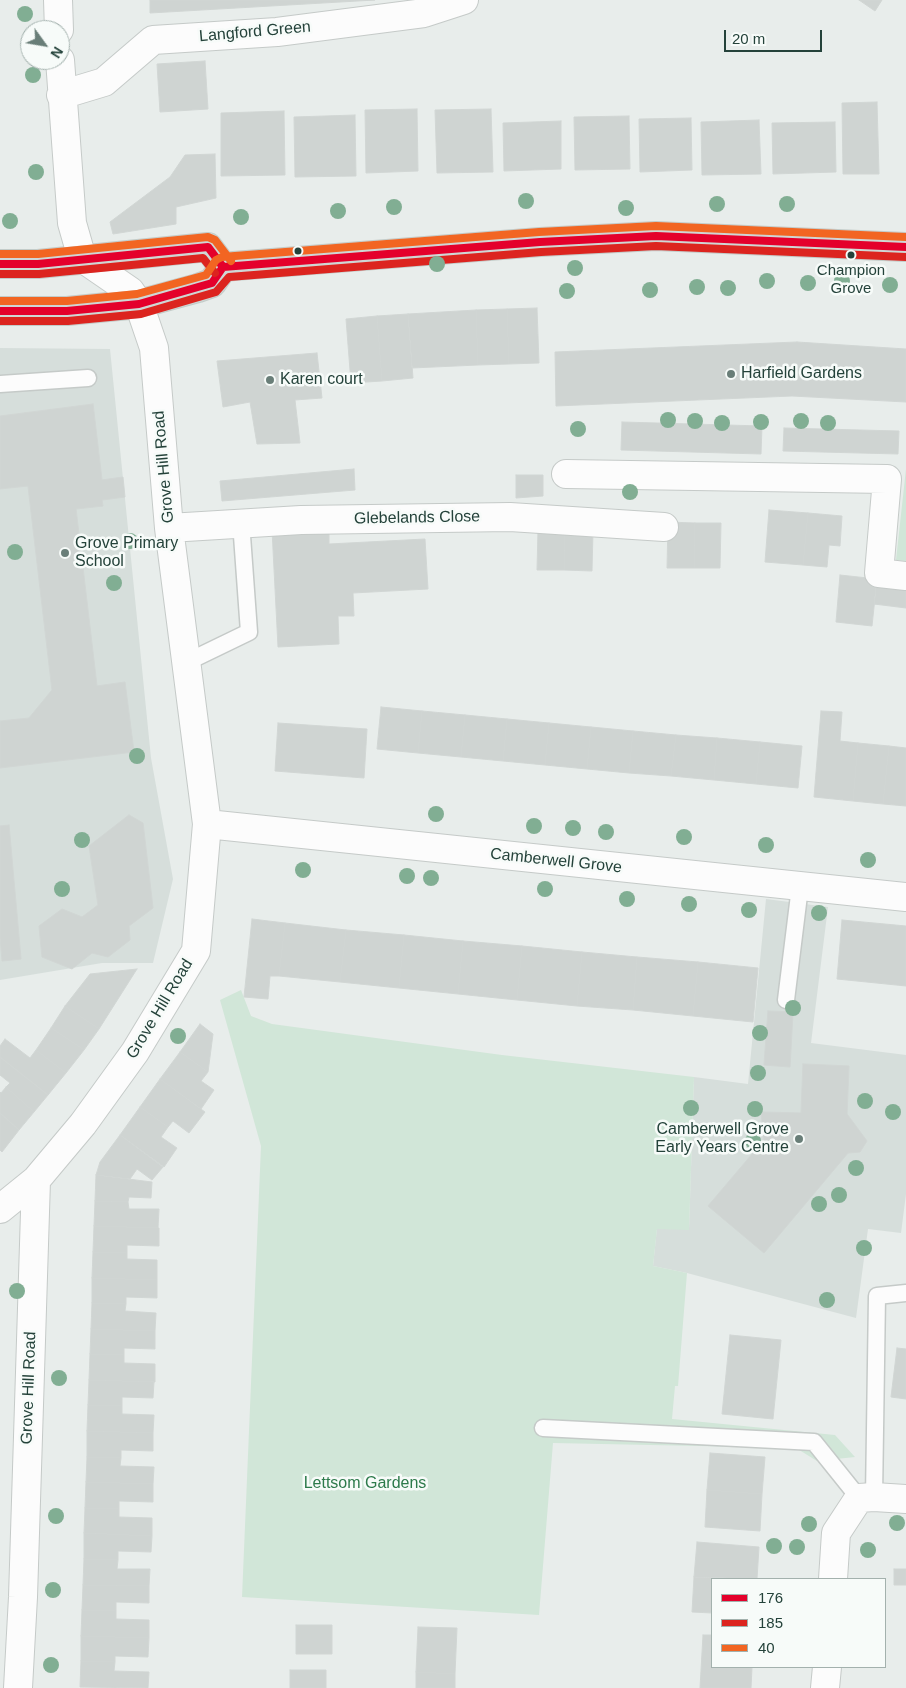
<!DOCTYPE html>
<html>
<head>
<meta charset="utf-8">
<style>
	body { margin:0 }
	#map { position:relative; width:906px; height:1688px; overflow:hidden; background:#e8edeb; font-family:Helvetica,sans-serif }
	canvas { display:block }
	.legend { position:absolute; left:711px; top:1578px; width:175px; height:90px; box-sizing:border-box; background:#f7fbf9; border:1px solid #a3b1ad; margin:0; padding:6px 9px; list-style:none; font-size:15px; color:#24423a }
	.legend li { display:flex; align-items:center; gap:10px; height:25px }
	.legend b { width:25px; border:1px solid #a3b1ad }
	.north { position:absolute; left:20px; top:20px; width:50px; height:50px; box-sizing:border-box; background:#f7fbf9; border:1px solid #a3b1ad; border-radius:50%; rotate:122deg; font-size:14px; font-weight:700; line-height:20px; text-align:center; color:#24423a }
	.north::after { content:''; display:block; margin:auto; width:18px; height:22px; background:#697e78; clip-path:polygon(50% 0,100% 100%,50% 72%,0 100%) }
	.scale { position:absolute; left:724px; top:30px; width:98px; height:22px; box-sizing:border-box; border:2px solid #24423a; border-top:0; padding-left:6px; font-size:15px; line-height:18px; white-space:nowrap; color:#24423a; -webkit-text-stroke:4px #f7fbf9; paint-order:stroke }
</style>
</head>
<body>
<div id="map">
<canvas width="906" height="1688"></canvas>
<ul class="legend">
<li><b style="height:6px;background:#e4002b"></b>176</li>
<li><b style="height:6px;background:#dc241f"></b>185</li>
<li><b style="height:6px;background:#f26522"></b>40</li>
</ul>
<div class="north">N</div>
<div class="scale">20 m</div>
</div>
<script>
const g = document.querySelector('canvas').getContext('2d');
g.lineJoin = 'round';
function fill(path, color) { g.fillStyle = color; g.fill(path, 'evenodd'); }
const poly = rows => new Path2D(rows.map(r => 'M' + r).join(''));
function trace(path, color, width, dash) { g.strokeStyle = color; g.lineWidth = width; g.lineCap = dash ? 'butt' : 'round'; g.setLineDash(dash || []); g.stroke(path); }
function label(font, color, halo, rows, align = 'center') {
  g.font = font + ' Helvetica,sans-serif'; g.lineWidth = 5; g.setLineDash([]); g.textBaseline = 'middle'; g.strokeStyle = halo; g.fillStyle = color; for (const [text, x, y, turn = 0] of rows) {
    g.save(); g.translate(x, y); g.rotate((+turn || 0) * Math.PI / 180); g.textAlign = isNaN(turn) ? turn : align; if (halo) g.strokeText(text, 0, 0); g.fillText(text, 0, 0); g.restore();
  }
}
fill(poly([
	[0,348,110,349,151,758,173,879,153,963,102,963,0,980],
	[766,899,828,907,811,1043,906,1055,906,1194,901,1233,868,1229,856,1318,687,1273,653,1266,657,1228,689,1229,694,1077,748,1084]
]), '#d6dedb');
fill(poly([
	[906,469,906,561,896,560],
	[241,990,251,1016,272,1024,502,1055,694,1077,689,1230,657,1229,653,1266,687,1273,678,1386,675,1386,672,1419,835,1435,855,1457,817,1461,796,1448,553,1443,539,1615,242,1597,261,1146,220,1000]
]), '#d1e6d8');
const building = poly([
	[150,0,375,0,150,13,150,0],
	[859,0,882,0,875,11,859,0],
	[205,61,208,109,160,112,157,64,205,61],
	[877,102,879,174,843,174,842,103,877,102],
	[417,109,418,171,366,173,365,110,417,109],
	[491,109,493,172,437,173,435,110,491,109],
	[284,111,285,175,221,176,221,113,284,111],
	[355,115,356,176,295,177,294,117,355,115],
	[629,116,630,169,575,170,574,117,629,116],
	[691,118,692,170,640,172,639,119,691,118],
	[759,120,761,174,702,175,701,122,759,120],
	[561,121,561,169,504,171,503,123,561,121],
	[835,122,836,172,773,174,772,123,835,122],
	[215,154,216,198,176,207,176,224,113,234,110,222,170,177,185,155,215,154],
	[537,308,539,363,509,364,507,309,537,308],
	[507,309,509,364,478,365,476,310,507,309],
	[476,310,478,365,412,368,408,314,476,310],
	[408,314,413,378,382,381,377,316,408,314],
	[377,316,382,381,351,383,346,319,377,316],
	[797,342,906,349,906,402,792,396,556,406,555,352,797,342],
	[317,353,322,398,295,400,300,443,257,444,250,402,223,407,217,361,317,353],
	[93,404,102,480,123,477,125,497,102,500,103,506,76,509,97,686,125,682,134,752,0,768,0,721,29,718,52,690,28,486,0,489,0,416,93,404],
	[622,422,762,426,761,454,621,450,622,422],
	[784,428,899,431,898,454,783,451,784,428],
	[354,469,355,490,222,501,220,481,354,469],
	[516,475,543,475,543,496,516,498,516,475],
	[769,510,808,513,803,565,765,562,769,510],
	[808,513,842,516,840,546,829,545,827,567,803,565,808,513],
	[668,522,695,523,694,568,667,568,668,522],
	[695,523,721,523,720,568,694,568,695,523],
	[329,528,329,544,425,539,428,589,353,593,354,616,338,616,339,644,278,647,272,530,329,528],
	[538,530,565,531,564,570,537,570,538,530],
	[565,531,593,531,592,571,564,570,565,531],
	[840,575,877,579,872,626,836,622,840,575],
	[877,579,906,582,906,608,874,604,877,579],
	[381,707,422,711,418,753,377,749,381,707],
	[422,711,465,715,461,757,418,753,422,711],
	[821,711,842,712,840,741,858,743,853,801,814,797,821,711],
	[465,715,507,719,503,761,461,757,465,715],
	[507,719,549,723,545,765,503,761,507,719],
	[278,723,367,729,364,778,275,771,278,723],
	[549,723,591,727,587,769,545,765,549,723],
	[591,727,633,731,629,773,587,769,591,727],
	[633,731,676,735,671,776,629,773,633,731],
	[676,735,717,738,714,780,671,776,676,735],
	[717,738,760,742,756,784,714,780,717,738],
	[760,742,802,746,798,788,756,784,760,742],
	[858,743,889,746,883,804,853,801,858,743],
	[889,746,906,748,906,806,883,804,889,746],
	[129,815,143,823,153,908,129,926,130,940,108,957,92,953,72,969,42,957,39,926,62,909,82,917,98,905,89,846,129,815],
	[9,825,21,959,2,961,0,938,0,826,9,825],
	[252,919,285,923,279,976,270,976,268,999,244,997,252,919],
	[842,920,906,926,906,986,837,979,842,920],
	[285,923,346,930,340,982,279,976,285,923],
	[346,930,404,935,399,988,340,982,346,930],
	[404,935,463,941,458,994,399,988,404,935],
	[463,941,522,946,517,1000,458,994,463,941],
	[522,946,582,952,577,1006,517,1000,522,946],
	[582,952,637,957,633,1010,577,1006,582,952],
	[637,957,698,962,693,1016,633,1010,637,957],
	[698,962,758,968,753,1022,693,1016,698,962],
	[137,969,99,1029,65,1006,90,974,137,969],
	[65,1006,99,1029,84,1050,51,1028,65,1006],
	[768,1011,793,1012,790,1067,764,1065,768,1011],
	[200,1024,213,1034,208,1072,180,1052,200,1024],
	[51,1028,84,1050,66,1073,36,1050,51,1028],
	[5,1039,30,1058,36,1050,66,1073,48,1095,0,1057,0,1046,5,1039],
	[180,1052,208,1072,201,1081,214,1090,201,1109,160,1079,180,1052],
	[0,1057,48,1095,34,1112,6,1087,10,1083,0,1075,0,1057],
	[803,1064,849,1066,847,1114,867,1141,860,1152,848,1153,764,1253,708,1206,764,1140,761,1112,801,1113,803,1064],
	[160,1079,205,1112,189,1133,173,1121,168,1127,140,1107,160,1079],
	[6,1087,34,1112,19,1130,0,1113,0,1092,1,1093,6,1087],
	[140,1107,168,1127,161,1137,177,1148,164,1167,120,1135,140,1107],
	[0,1113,19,1130,2,1152,0,1150,0,1113],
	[120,1135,163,1167,152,1180,137,1169,130,1179,96,1175,100,1162,120,1135],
	[96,1175,152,1182,151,1198,129,1197,128,1202,95,1201,96,1175],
	[95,1201,128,1202,129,1209,159,1209,158,1228,94,1226,95,1201],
	[94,1226,159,1228,159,1246,127,1245,127,1253,93,1252,94,1226],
	[93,1252,127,1253,127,1259,157,1260,157,1280,92,1278,93,1252],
	[92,1278,157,1280,157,1298,126,1297,126,1304,92,1303,92,1278],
	[92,1303,126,1304,125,1311,156,1313,155,1331,91,1329,92,1303],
	[91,1329,155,1331,155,1349,124,1348,124,1355,90,1354,91,1329],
	[730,1335,781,1340,773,1419,722,1414,730,1335],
	[897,1348,906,1349,906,1399,891,1397,897,1348],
	[90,1354,124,1355,124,1363,155,1364,155,1382,89,1380,90,1354],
	[89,1380,154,1382,153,1398,122,1397,122,1406,88,1405,89,1380],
	[88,1405,122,1406,122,1414,154,1415,153,1433,87,1431,88,1405],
	[87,1431,153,1433,153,1451,121,1450,121,1458,87,1457,87,1431],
	[710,1453,765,1457,762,1494,707,1490,710,1453],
	[87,1457,121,1458,120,1466,154,1467,153,1484,86,1482,87,1457],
	[86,1482,153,1484,153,1502,119,1501,119,1509,85,1508,86,1482],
	[707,1490,762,1494,760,1531,705,1527,707,1490],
	[85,1508,119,1509,119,1517,152,1518,152,1536,84,1533,85,1508],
	[84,1533,152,1536,151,1552,118,1551,118,1560,84,1559,84,1533],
	[697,1542,759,1547,757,1579,694,1577,697,1542],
	[84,1559,118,1560,117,1569,150,1569,149,1586,83,1585,84,1559],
	[894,1569,906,1569,906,1585,894,1585,894,1569],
	[694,1577,726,1579,712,1579,712,1613,692,1612,694,1577],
	[83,1585,149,1586,149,1603,116,1602,116,1611,82,1610,83,1585],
	[82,1610,116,1611,116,1619,149,1620,149,1638,81,1636,82,1610],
	[296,1625,332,1625,332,1654,296,1654,296,1625],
	[418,1627,457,1628,455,1674,416,1672,418,1627],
	[703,1635,712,1635,712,1667,752,1667,751,1688,700,1688,703,1635],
	[81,1636,149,1638,148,1657,115,1656,115,1662,81,1661,81,1636],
	[81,1661,115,1662,114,1671,149,1672,148,1688,80,1687,81,1661],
	[290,1670,326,1670,326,1688,290,1688,290,1670],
	[416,1672,455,1674,455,1688,416,1688,416,1672]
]);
fill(building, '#cfd4d2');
trace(building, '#d1d6d4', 1);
const service = poly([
	[0,384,88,378],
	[185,663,249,632,241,522],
	[786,1000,800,887],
	[543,1428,814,1442,859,1498],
	[874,1497,877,1296,906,1293]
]);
const minor = poly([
	[58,0,59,30],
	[61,95,104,82,153,40,277,32,424,13,464,0],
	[566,474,887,479,879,573,906,576],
	[169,528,301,520,510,517,664,527],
	[207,824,906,897],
	[0,1209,36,1180],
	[833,1579,836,1533,859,1498,874,1497,906,1499],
	[18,1688,23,1597,36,1180,83,1124,135,1052,196,951,207,824,169,528,154,348,139,304,130,291,82,258,72,223,60,60],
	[825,1688,827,1667]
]);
const primary = poly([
	[0,264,38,264,208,247,223,267],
	[0,311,67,311,139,304,198,288,212,283,223,267,234,266,540,242,656,236,906,247]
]);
trace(service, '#c5cac8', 19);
trace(minor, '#c5cac8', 30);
trace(primary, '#c3ccc9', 30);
trace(service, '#fcfcfc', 16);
trace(minor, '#fcfcfc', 28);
trace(primary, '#cfd7d5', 28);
trace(poly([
	[0,264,38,264,208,247,223,267],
	[0,311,67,311,139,304,212,283,223,267,540,242,656,236,906,247]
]), '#e4002b', 8);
trace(poly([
	[0,274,39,274,203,258,215,273],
	[0,321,68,321,141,314,216,292,229,277,541,252,656,246,906,257]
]), '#dc241f', 8);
trace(poly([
	[0,254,38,254,208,237,215,240,231,261],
	[0,301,67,301,137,294,206,275,216,260,222,257,539,232,656,226,906,237]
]), '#f26522', 8);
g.fillStyle = '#81ae93';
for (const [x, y] of [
	[25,14],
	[33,75],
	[36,172],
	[526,201],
	[717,204],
	[787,204],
	[394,207],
	[626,208],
	[338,211],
	[241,217],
	[10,221],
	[437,264],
	[575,268],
	[767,281],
	[842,281],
	[808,283],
	[890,285],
	[697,287],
	[728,288],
	[650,290],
	[567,291],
	[668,420],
	[695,421],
	[801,421],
	[761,422],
	[722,423],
	[828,423],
	[578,429],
	[630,492],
	[130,541],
	[15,552],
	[114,583],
	[137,756],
	[436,814],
	[534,826],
	[573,828],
	[606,832],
	[684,837],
	[82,840],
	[766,845],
	[868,860],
	[303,870],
	[407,876],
	[431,878],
	[62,889],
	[545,889],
	[627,899],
	[689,904],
	[749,910],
	[819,913],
	[793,1008],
	[760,1033],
	[178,1036],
	[758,1073],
	[865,1101],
	[691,1108],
	[755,1109],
	[893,1112],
	[753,1141],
	[856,1168],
	[839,1195],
	[819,1204],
	[864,1248],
	[17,1291],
	[827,1300],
	[59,1378],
	[56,1516],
	[897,1523],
	[809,1524],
	[774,1546],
	[797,1547],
	[868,1550],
	[53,1590],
	[51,1665]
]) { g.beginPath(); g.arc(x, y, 8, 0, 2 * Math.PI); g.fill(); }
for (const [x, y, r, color] of [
	[298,251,4.5,"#24423a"],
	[851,255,4.5,"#24423a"],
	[731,374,5,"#697e78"],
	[270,380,5,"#697e78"],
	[65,553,5,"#697e78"],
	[799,1139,5,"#697e78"]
]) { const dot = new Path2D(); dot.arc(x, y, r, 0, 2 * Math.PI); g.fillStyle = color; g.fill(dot); trace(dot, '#f7fbf9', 2); }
label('15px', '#24423a', '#f7fbf9', [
	["Champion",851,271],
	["Grove",851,289]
]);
label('16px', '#24423a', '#f7fbf9', [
	["Langford Green",255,32,-5],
	["Grove Hill Road",164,467,-95],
	["Glebelands Close",417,518,-1],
	["Camberwell Grove",556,861,6],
	["Grove Hill Road",160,1009,-59],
	["Grove Hill Road",29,1388,-88]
]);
label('16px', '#24423a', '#f7fbf9', [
	["Harfield Gardens",741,374],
	["Karen court",280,380],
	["Grove Primary",75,544],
	["School",75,562],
	["Camberwell Grove",789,1130,"right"],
	["Early Years Centre",789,1148,"right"]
], 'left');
label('16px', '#2d7a4b', '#f7fbf9', [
	["Lettsom Gardens",365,1484]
]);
</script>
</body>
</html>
